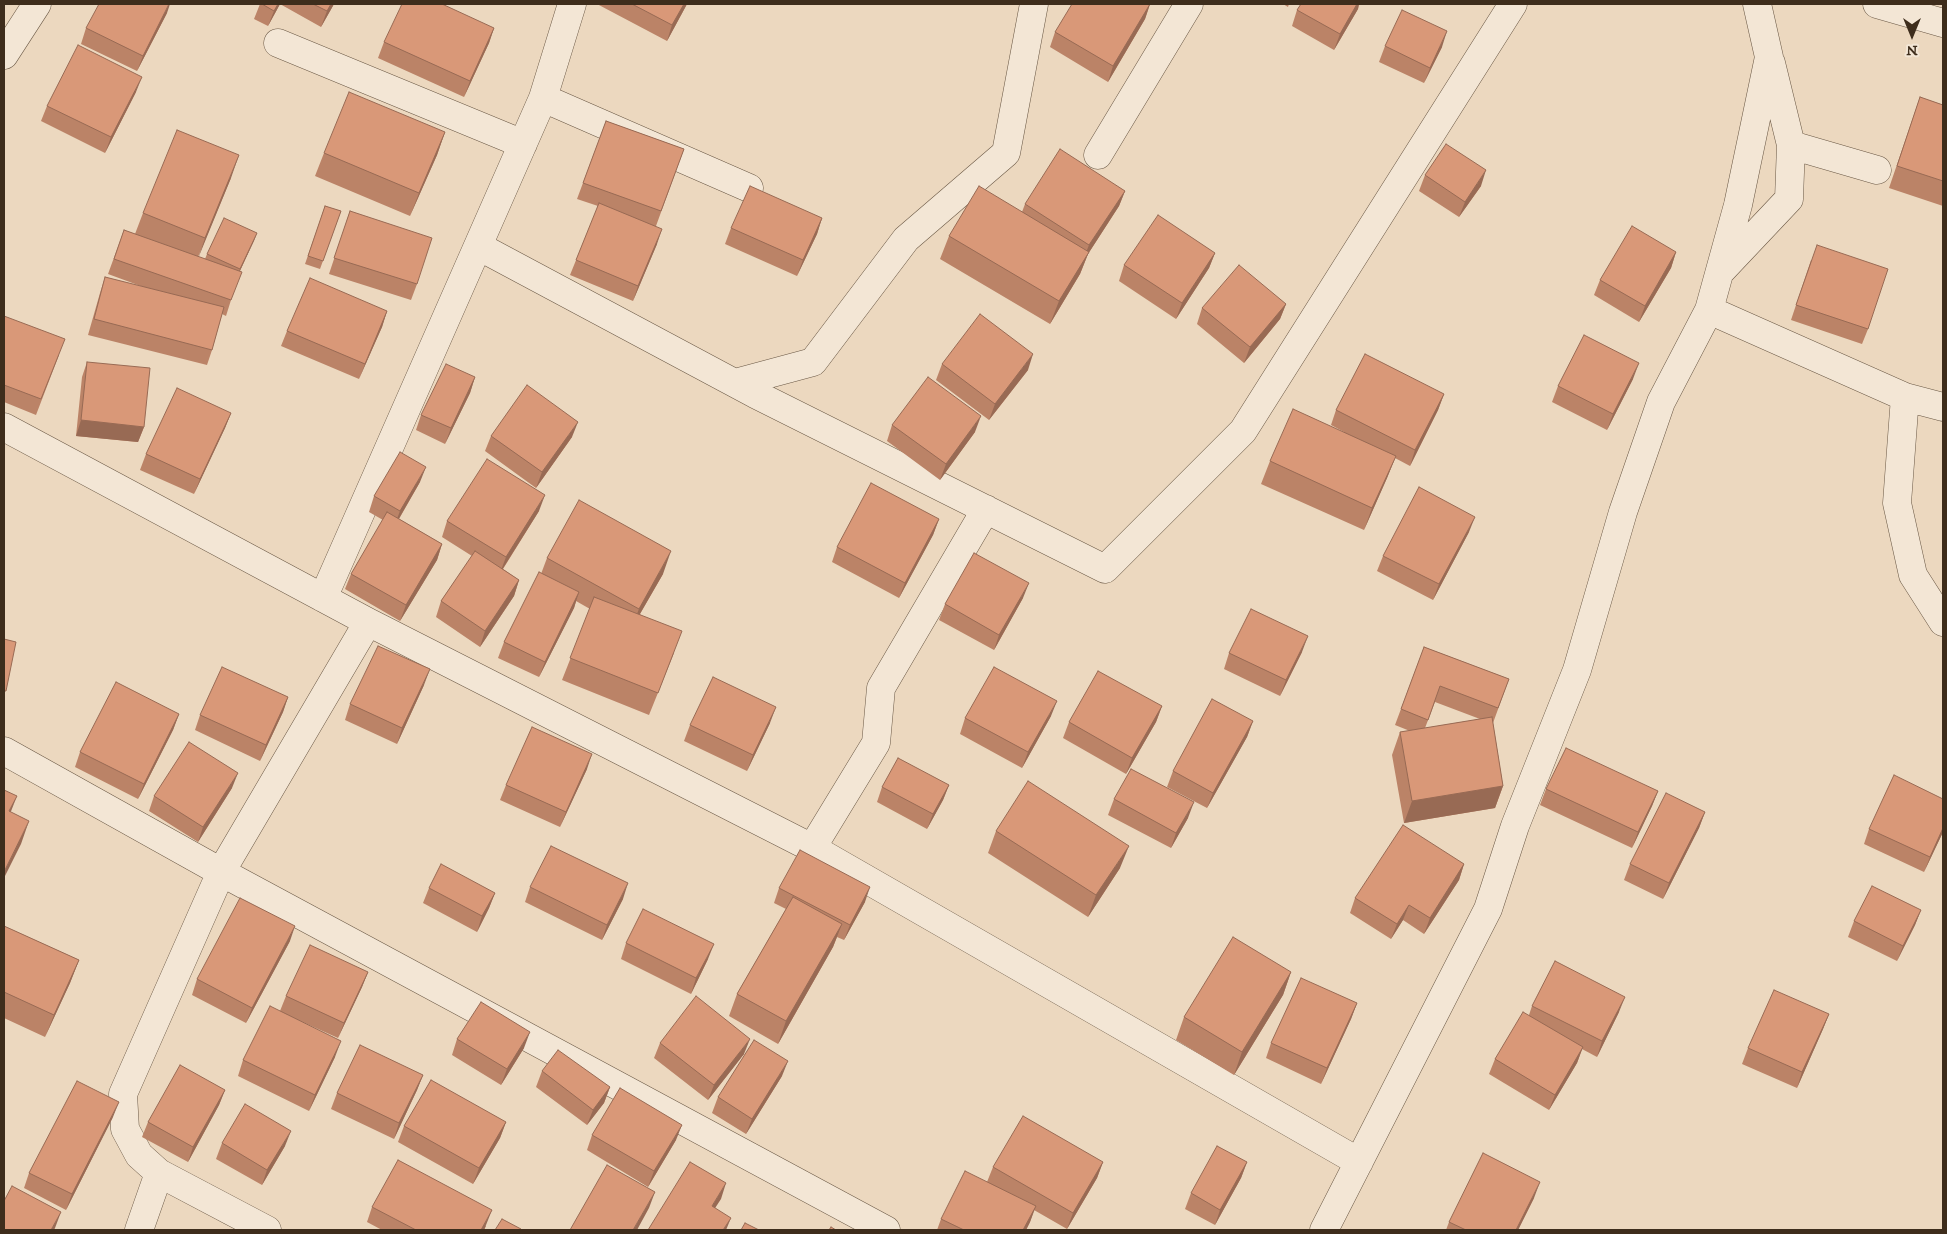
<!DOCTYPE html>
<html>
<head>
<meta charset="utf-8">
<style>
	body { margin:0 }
	#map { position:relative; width:1947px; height:1234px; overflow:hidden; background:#ecd8bf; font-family:"IM FELL DW Pica",serif }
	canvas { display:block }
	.frame { position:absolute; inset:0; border:5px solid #3e2d1c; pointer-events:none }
	.north { position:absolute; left:1887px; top:10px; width:50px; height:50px; -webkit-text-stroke:4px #f3e6d5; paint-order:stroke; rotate:180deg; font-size:14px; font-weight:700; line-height:20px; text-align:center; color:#3e2d1c }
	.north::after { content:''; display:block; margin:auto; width:18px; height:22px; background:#3e2d1c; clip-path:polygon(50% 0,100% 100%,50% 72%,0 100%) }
</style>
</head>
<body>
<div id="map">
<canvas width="1947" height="1234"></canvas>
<div class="frame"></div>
<div class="north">N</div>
</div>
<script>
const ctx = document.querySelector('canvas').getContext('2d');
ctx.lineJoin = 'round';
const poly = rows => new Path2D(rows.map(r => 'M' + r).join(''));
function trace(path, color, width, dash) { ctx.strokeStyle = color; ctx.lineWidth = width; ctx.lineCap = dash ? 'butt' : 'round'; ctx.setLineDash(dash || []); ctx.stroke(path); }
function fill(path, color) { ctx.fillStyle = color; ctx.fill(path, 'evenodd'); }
const minor = poly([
	[572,4,543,98,749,188],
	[1877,4,1943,23],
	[278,43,523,144],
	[4,55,37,4],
	[1791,145,1877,170],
	[1098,155,1189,4],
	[478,246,755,394,1105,569,1243,431,1513,4],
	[1721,271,1789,199,1791,145,1771,63],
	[1709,310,1905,397,1943,407],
	[735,383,813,362,906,239,1006,153,1034,4],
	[1905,397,1897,503,1913,575,1943,622],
	[4,427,368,622,812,848,1359,1162],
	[323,598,543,98],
	[4,751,221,872,886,1230],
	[812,848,876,743,881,688,986,509],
	[139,1230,159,1173],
	[267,1230,159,1173,139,1155,125,1129,123,1094,221,872,368,622],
	[1324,1230,1488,909,1515,826,1577,670,1623,512,1661,402,1709,310,1738,205,1769,57,1757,4]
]);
trace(minor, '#6a5845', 29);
trace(minor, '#f3e6d5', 28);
fill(poly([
	[260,4,334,4,321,27,280,4,268,26,254,19],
	[597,4,687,4,667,41],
	[1150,4,1145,19,1108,82,1050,47,1055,32],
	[1283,4,1289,4,1288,7],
	[1301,4,1359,4,1358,9,1334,50,1292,26,1297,10],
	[167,13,137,71,81,44,86,28],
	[494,28,489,43,464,97,378,58,384,42],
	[1385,46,1442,47,1424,83,1379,62],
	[136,92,105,153,41,121,47,106],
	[1920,97,1943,105,1943,206,1889,188],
	[606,121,684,149,656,226,657,244,633,301,570,275,598,206,577,199],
	[445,132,437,155,410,216,315,176,324,153],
	[1425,175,1481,186,1459,217,1419,191],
	[231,178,198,257,205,259,207,254,257,233,240,271,231,300,226,316,222,314,212,350,207,365,88,335,100,293,105,277,146,288,108,274,124,230,135,234,143,213],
	[1125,191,1119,206,1088,254,1080,274,1050,324,940,259,949,236,1022,212,1025,204],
	[325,206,341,211,320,269,305,264],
	[350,211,417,284,411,300,329,274],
	[822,218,817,234,797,276,725,244,731,228],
	[1676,252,1671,268,1639,322,1594,295,1600,280],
	[1215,253,1209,268,1176,319,1119,281,1124,265],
	[1811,260,1868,329,1862,344,1791,320],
	[1286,304,1280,319,1244,363,1197,324,1202,308],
	[387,311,382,327,359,379,281,346,287,331],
	[4,316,59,355,36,415,4,402],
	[87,362,144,427,138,442,76,436,82,377],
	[942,364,1028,370,989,420,936,380],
	[475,377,470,393,445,444,416,430,421,415],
	[1633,379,1607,430,1552,402,1558,386],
	[1444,394,1438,410,1410,466,1395,458,1387,478,1364,530,1261,484,1270,461,1344,432,1331,425,1336,410],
	[231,413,225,428,194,494,140,470,146,454],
	[892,425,975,432,940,480,887,441],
	[491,436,572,437,536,488,485,451],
	[420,482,399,519,442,544,437,560,400,621,345,589,351,574,383,520,369,512,374,496],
	[539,511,503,569,519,580,514,596,480,647,436,617,441,601,472,556,442,537,447,521],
	[939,519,933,535,899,598,832,562,837,547],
	[1469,532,1433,600,1377,571,1383,556],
	[547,558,663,574,640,614,674,653,649,715,562,680,590,609,576,601,574,608,539,677,498,658,504,642,541,574],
	[1023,598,994,650,939,620,945,604],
	[1424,647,1509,679,1493,723,1503,786,1495,808,1404,823,1392,755,1400,732,1410,731,1395,725],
	[1435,702,1480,719,1425,728],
	[1302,652,1280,696,1224,669,1229,653],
	[424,685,397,744,345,720,350,704],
	[288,697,283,712,260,761,195,730,200,715],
	[1162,706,1156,722,1126,774,1063,738,1069,722],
	[179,714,173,730,138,799,75,767,80,752],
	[1051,716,1022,768,960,734,965,718],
	[1253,721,1247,737,1207,808,1167,787,1173,771],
	[770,723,747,771,684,741,690,725],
	[587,769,560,827,500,800,506,785],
	[949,785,943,800,927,829,877,802,882,787],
	[232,788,198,842,149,811,154,796],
	[1546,789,1658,791,1652,806,1632,848,1540,805],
	[1114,799,1188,818,1171,848,1108,815],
	[1943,799,1943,832,1924,872,1864,844,1869,829],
	[1705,812,1699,828,1663,899,1624,880,1630,864],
	[996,831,1120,868,1088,917,988,853],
	[1464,864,1459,880,1424,934,1403,920,1391,939,1350,913,1355,898],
	[530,887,623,899,602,940,525,902],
	[429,888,495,893,489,908,477,932,423,903],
	[779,888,865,902,844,940,837,937,833,947,778,1044,729,1016,737,994,786,909,774,903],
	[1921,910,1915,925,1897,961,1848,937,1854,921],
	[4,926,79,960,70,983,45,1037,4,1018],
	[290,941,246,1023,192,995,197,979],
	[626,943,708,959,691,994,621,959],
	[368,972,362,987,338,1038,287,1015,335,1057,309,1111,238,1076,243,1060,280,1011,286,996],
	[1291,972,1283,995,1234,1075,1176,1040,1184,1017],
	[1357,1003,1351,1019,1321,1084,1266,1058,1271,1043],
	[1532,1006,1619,1012,1597,1057,1582,1049,1577,1063,1549,1110,1489,1074,1495,1059,1529,1015],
	[1829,1014,1823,1029,1797,1088,1742,1064,1748,1048],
	[457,1039,524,1048,501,1085,452,1055],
	[660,1043,744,1054,708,1100,654,1058],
	[542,1071,610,1087,604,1103,587,1125,536,1087],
	[423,1075,417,1090,394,1139,331,1109,337,1093],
	[782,1076,746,1134,712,1113,718,1097],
	[225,1090,219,1105,188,1162,142,1137,148,1122],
	[113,1117,66,1210,24,1188,29,1173],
	[506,1122,500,1138,473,1184,398,1142,404,1126],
	[592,1135,676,1140,648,1187,587,1150],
	[222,1143,285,1146,262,1185,216,1159],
	[1103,1162,1097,1178,1067,1229,1034,1210,1030,1222,1026,1230,937,1230,941,1219,987,1182,993,1167],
	[1247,1162,1241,1178,1215,1225,1185,1209,1191,1193],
	[1534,1198,1518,1230,1446,1230,1449,1222],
	[372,1207,486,1226,484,1230,382,1230,367,1222]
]), '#bb8367');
fill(poly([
	[169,4,170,4,167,13,137,71,143,56],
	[278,4,280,4,268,26,274,11],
	[331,4,334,4,321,27,327,11],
	[684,4,687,4,667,41,672,25],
	[1150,4,1145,19,1108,82,1113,66],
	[1357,4,1359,4,1358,9,1334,50,1340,34],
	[494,28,489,43,464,97,470,81],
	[1447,31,1442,47,1424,83,1430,68],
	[142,77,136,92,105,153,111,137],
	[445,132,437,155,410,216,419,193],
	[239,155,231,178,197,261,205,238],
	[1486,170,1481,186,1459,217,1465,202],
	[1125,191,1119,206,1088,254,1080,274,1050,324,1059,301,1083,260,1089,245],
	[822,218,817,234,797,276,803,260],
	[662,229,657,244,633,301,638,286],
	[257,233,254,241,237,277,240,269],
	[1676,252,1671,268,1639,322,1645,306],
	[1215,253,1209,268,1176,319,1182,303],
	[1286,304,1280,319,1244,363,1250,347],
	[387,311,382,327,359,379,365,364],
	[1033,354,1028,370,989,420,995,404],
	[1639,363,1633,379,1607,430,1613,414],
	[475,377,470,393,445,444,451,428],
	[1444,394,1438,410,1410,466,1415,450],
	[231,413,225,428,194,494,200,479],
	[981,416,975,432,940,480,946,464],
	[81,420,144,427,138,442,76,436],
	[578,422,572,437,536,488,542,472],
	[1396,456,1387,478,1364,530,1372,508],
	[426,467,420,482,394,527,400,511],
	[545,495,539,511,500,573,506,557],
	[1475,517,1469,532,1433,600,1439,584],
	[939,519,933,535,899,598,905,583],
	[442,544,437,560,400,621,406,605],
	[671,551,663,574,630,631,639,609],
	[519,580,514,596,480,647,485,631],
	[1029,583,1023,598,994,650,999,635],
	[579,592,574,608,539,677,545,662],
	[1308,636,1302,652,1280,696,1286,680],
	[430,669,424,685,397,744,402,728],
	[288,697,283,712,260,761,266,745],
	[1057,701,1051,716,1022,768,1028,752],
	[1162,706,1156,722,1126,774,1132,758],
	[776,707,770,723,747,771,753,755],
	[179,714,173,730,138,799,144,784],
	[1253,721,1247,737,1207,808,1213,793],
	[592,754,587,769,560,827,566,812],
	[238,773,232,788,198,842,203,827],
	[949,785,943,800,927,829,933,814],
	[1503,786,1495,808,1404,823,1412,801],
	[1658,791,1652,806,1632,848,1638,832],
	[17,796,8,819,9,811],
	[1194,802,1188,818,1171,848,1176,833],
	[1705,812,1699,828,1663,899,1669,883],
	[29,821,21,844,4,878,4,872],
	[1943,828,1943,832,1924,872,1930,857],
	[1129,846,1120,868,1088,917,1096,895],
	[1464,864,1459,880,1424,934,1430,918],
	[628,883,623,899,602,940,607,925],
	[870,887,865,902,844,940,850,925],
	[495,893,489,908,477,932,482,916],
	[1409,905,1403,920,1391,939,1397,924],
	[1921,910,1915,925,1897,961,1903,946],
	[842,924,833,947,778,1044,786,1021],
	[295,926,290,941,246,1023,252,1008],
	[714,944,708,959,691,994,696,978],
	[79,960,70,983,45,1037,54,1015],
	[368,972,362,987,338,1038,344,1023],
	[1291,972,1283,995,1234,1075,1242,1052],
	[1625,997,1619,1012,1597,1057,1602,1041],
	[1357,1003,1351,1019,1321,1084,1327,1068],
	[1829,1014,1823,1029,1797,1088,1802,1072],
	[530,1032,524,1048,501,1085,507,1069],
	[750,1039,744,1054,708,1100,714,1085],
	[341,1041,335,1057,309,1111,315,1095],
	[1583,1047,1577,1063,1549,1110,1555,1095],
	[788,1061,782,1076,746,1134,752,1119],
	[423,1075,417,1090,394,1139,399,1123],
	[610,1087,604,1103,587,1125,593,1110],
	[225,1090,219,1105,188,1162,193,1147],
	[119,1102,113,1117,66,1210,72,1194],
	[506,1122,500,1138,473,1184,479,1168],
	[682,1125,676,1140,648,1187,654,1171],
	[291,1131,285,1146,262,1185,267,1170],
	[1103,1162,1097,1178,1067,1229,1073,1213],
	[1247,1162,1241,1178,1215,1225,1220,1210],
	[1540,1182,1534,1198,1518,1230,1516,1230],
	[726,1183,721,1199,706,1222,712,1206],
	[655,1192,649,1208,637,1230,633,1230],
	[1036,1206,1030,1222,1026,1230,1023,1230],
	[492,1210,484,1230,481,1230],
	[61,1212,55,1228,54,1230,51,1230],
	[731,1218,726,1230,723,1230]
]), '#986a54');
const building = poly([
	[99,4,169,4,143,56,86,28,99,4],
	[262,4,278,4,274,11,262,4],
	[313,4,331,4,327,11,313,4],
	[402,4,442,4,494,28,470,81,384,42,402,4],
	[632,4,684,4,672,25,632,4],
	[1072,4,1150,4,1113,66,1055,32,1072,4],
	[1301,4,1357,4,1340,34,1297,10,1301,4],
	[1402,10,1447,31,1430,68,1385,46,1402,10],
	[78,45,142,77,111,137,47,106,78,45],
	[349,92,445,132,419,193,324,153,349,92],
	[1920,97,1943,105,1943,181,1897,166,1920,97],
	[606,121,684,149,661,211,583,183,606,121],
	[177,130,239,155,205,238,143,213,177,130],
	[1446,144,1486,170,1465,202,1425,175,1446,144],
	[1060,149,1125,191,1089,245,1025,204,1060,149],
	[750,186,822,218,803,260,731,228,750,186],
	[979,186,1089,252,1059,301,949,236,979,186],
	[599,203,662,229,638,286,576,260,599,203],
	[325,206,341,211,323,261,308,256,325,206],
	[350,211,432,238,417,284,334,258,350,211],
	[1158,215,1215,253,1182,303,1124,265,1158,215],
	[224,218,257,233,240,269,207,254,224,218],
	[1632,226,1676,252,1645,306,1600,280,1632,226],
	[124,230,242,272,231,300,114,259,124,230],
	[1817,245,1888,269,1868,329,1796,305,1817,245],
	[1239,265,1286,304,1250,347,1202,308,1239,265],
	[105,277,224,307,212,350,94,319,105,277],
	[310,278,387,311,365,364,287,331,310,278],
	[980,314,1033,354,995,404,942,364,980,314],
	[4,316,65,339,41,399,4,385,4,316],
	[1584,335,1639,363,1613,414,1558,386,1584,335],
	[1365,354,1444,394,1415,450,1336,410,1365,354],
	[87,362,150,368,144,427,81,420,87,362],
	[446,364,475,377,451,428,421,415,446,364],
	[928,377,981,416,946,464,892,425,928,377],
	[527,385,578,422,542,472,491,436,527,385],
	[177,388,231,413,200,479,146,454,177,388],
	[1293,409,1396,456,1372,508,1270,461,1293,409],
	[400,452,426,467,400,511,374,496,400,452],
	[487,459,545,495,506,557,447,521,487,459],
	[871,483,939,519,905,583,837,547,871,483],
	[1419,487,1475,517,1439,584,1383,556,1419,487],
	[579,500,671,551,639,609,547,558,579,500],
	[387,512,442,544,406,605,351,574,387,512],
	[475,551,519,580,485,631,441,601,475,551],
	[974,553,1029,583,999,635,945,604,974,553],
	[539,572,579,592,545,662,504,642,539,572],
	[594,597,682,631,658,693,570,658,594,597],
	[1251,609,1308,636,1286,680,1229,653,1251,609],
	[4,639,16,642,6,691,4,691,4,639],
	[378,646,430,669,402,728,350,704,378,646],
	[1424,647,1509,679,1498,708,1440,686,1428,720,1401,709,1424,647],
	[222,667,288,697,266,745,200,715,222,667],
	[994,667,1057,701,1028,752,965,718,994,667],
	[1098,671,1162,706,1132,758,1069,722,1098,671],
	[713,677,776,707,753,755,690,725,713,677],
	[116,682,179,714,144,784,80,752,116,682],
	[1212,699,1253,721,1213,793,1173,771,1212,699],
	[1492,717,1503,786,1412,801,1400,732,1492,717],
	[532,727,592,754,566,812,506,785,532,727],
	[189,742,238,773,203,827,154,796,189,742],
	[1566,748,1658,791,1638,832,1546,789,1566,748],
	[898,758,949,785,933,814,882,787,898,758],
	[1131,769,1194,802,1176,833,1114,799,1131,769],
	[1894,775,1943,799,1943,828,1930,857,1869,829,1894,775],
	[1028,781,1129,846,1096,895,996,831,1028,781],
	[4,790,17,796,9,811,29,821,4,872,4,790],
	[1666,793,1705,812,1669,883,1630,864,1666,793],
	[1403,825,1464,864,1430,918,1409,905,1397,924,1355,898,1403,825],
	[551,846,628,883,607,925,530,887,551,846],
	[800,850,870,887,850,925,779,888,800,850],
	[441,864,495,893,482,916,429,888,441,864],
	[1872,886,1921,910,1903,946,1854,921,1872,886],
	[793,897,842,924,786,1021,737,994,793,897],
	[240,898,295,926,252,1008,197,979,240,898],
	[643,909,714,944,696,978,626,943,643,909],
	[4,926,79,960,54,1015,4,992,4,926],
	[1233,937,1291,972,1242,1052,1184,1017,1233,937],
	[310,945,368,972,344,1023,286,996,310,945],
	[1555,961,1625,997,1602,1041,1532,1006,1555,961],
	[1301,978,1357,1003,1327,1068,1271,1043,1301,978],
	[1774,990,1829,1014,1802,1072,1748,1048,1774,990],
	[696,996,750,1039,714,1085,660,1043,696,996],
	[481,1002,530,1032,507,1069,457,1039,481,1002],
	[270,1006,341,1041,315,1095,243,1060,270,1006],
	[1523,1012,1583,1047,1555,1095,1495,1059,1523,1012],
	[754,1040,788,1061,752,1119,718,1097,754,1040],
	[360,1045,423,1075,399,1123,337,1093,360,1045],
	[558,1050,610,1087,593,1110,542,1071,558,1050],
	[180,1065,225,1090,193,1147,148,1122,180,1065],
	[431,1080,506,1122,479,1168,404,1126,431,1080],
	[77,1081,119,1102,72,1194,29,1173,77,1081],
	[620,1088,682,1125,654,1171,592,1135,620,1088],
	[245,1104,291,1131,267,1170,222,1143,245,1104],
	[1023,1116,1103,1162,1073,1213,993,1167,1023,1116],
	[1217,1146,1247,1162,1220,1210,1191,1193,1217,1146],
	[1483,1153,1540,1182,1516,1230,1466,1230,1449,1222,1483,1153],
	[398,1160,492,1210,481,1230,416,1230,372,1207,398,1160],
	[690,1162,726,1183,712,1206,731,1218,723,1230,648,1230,690,1162],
	[607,1165,655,1192,633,1230,570,1230,607,1165],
	[965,1171,1036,1206,1023,1230,964,1230,941,1219,965,1171],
	[12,1186,61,1212,51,1230,4,1230,4,1201,12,1186],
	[502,1219,521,1229,520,1230,495,1230,502,1219],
	[745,1223,759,1230,741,1230,745,1223],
	[831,1227,836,1230,829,1230,831,1227]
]);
fill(building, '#d99878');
trace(building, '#986a54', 1);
</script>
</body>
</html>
